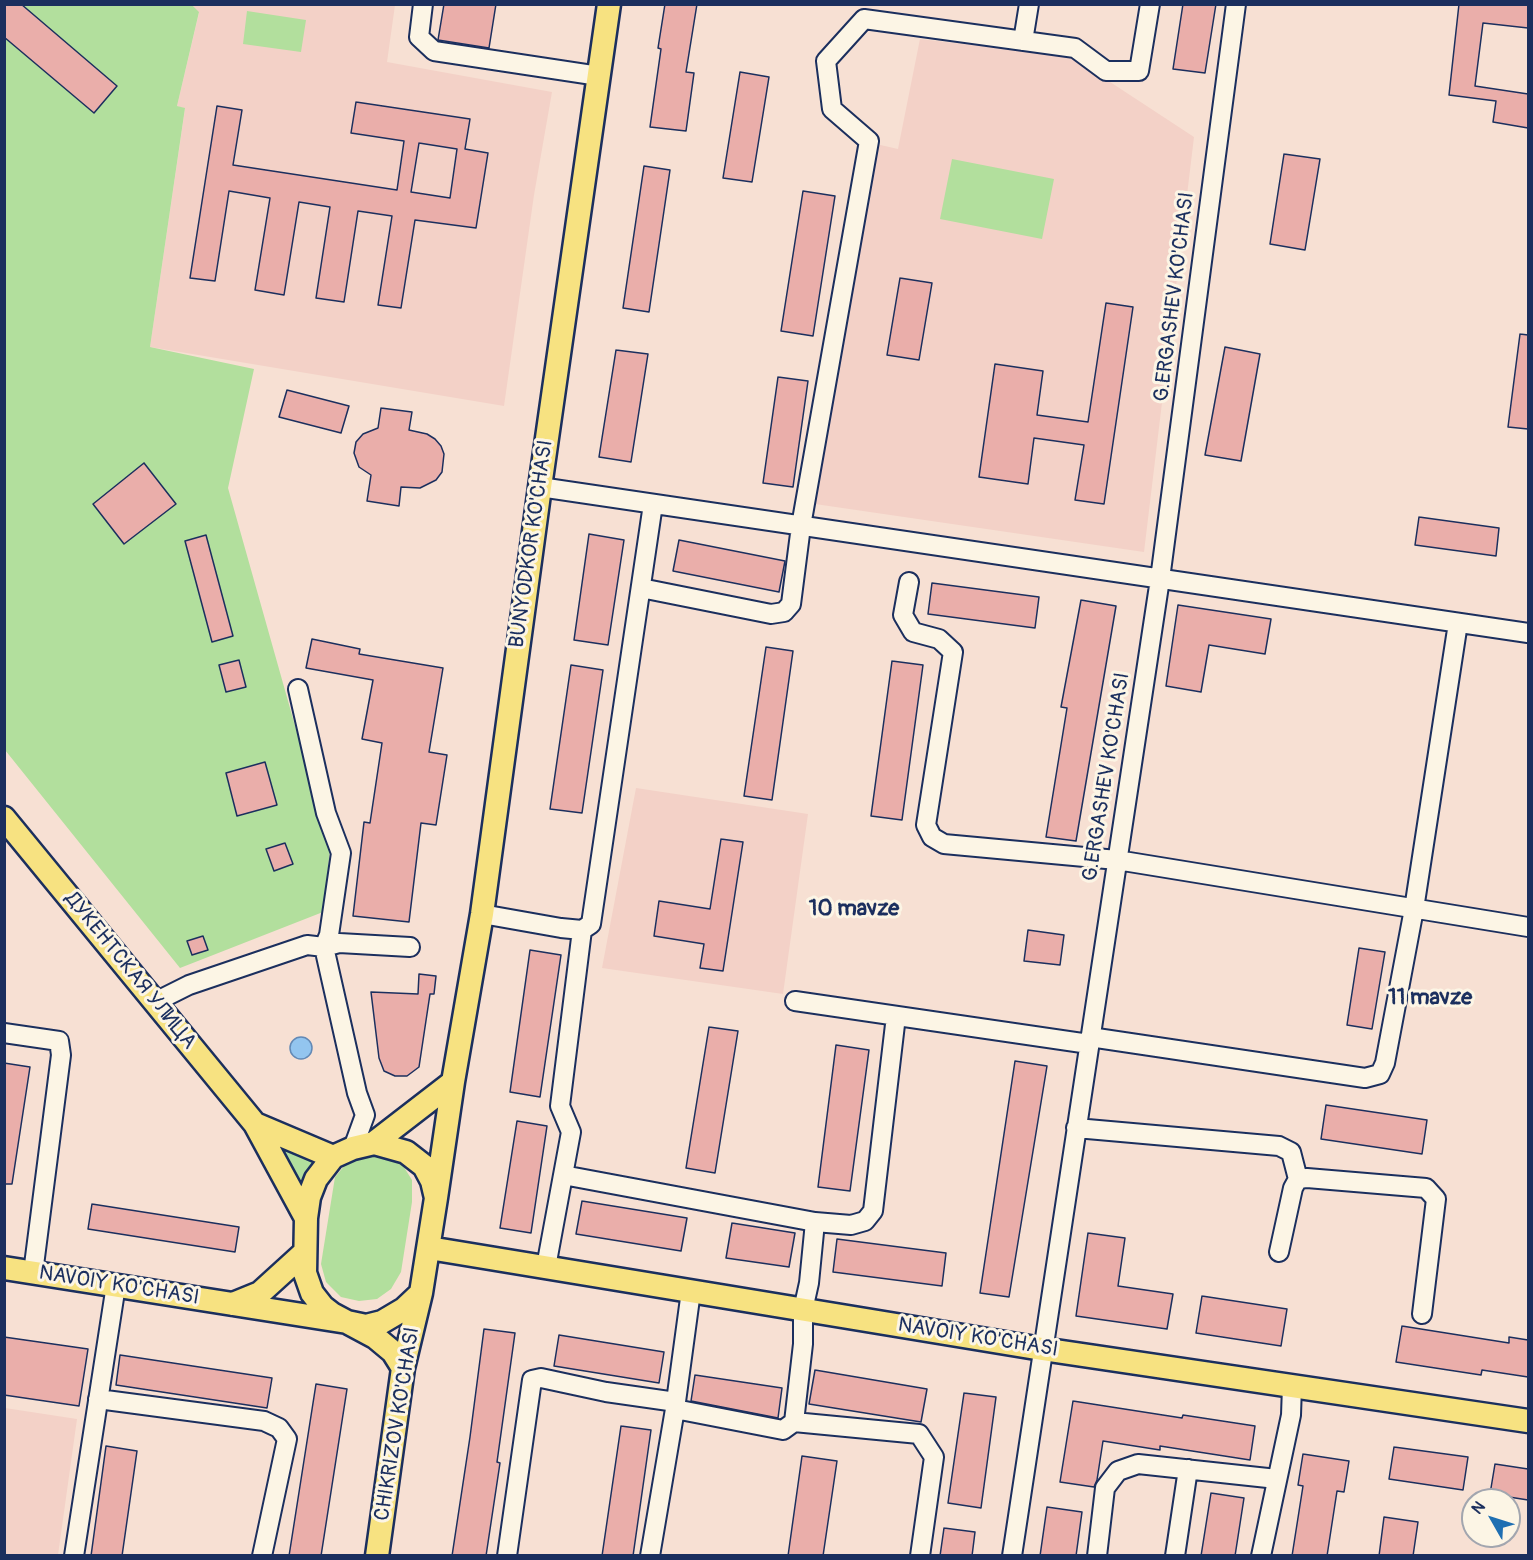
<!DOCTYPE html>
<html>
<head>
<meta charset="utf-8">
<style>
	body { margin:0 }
	#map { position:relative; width:1533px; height:1560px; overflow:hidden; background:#f7e0d3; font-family:Pangolin,sans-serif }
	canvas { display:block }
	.frame { position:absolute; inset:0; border:6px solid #1b2f5e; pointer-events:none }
	.north { position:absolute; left:1461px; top:1488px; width:60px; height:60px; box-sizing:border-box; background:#fcf5e5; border:2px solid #a2a6af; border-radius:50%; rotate:309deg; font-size:16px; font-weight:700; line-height:24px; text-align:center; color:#1b2f5e }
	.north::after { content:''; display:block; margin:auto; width:21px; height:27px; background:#1f6fb2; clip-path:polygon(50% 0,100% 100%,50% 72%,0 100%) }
</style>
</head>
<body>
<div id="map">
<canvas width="1533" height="1560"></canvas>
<div class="frame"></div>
<div class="north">N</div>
</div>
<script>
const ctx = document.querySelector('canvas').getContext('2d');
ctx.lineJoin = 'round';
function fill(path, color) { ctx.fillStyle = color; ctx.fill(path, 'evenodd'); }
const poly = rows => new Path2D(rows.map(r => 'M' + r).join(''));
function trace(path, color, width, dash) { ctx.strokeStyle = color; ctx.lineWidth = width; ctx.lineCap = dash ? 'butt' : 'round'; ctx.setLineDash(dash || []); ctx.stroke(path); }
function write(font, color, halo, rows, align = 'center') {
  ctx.font = font + ' Pangolin,sans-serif'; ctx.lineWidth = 6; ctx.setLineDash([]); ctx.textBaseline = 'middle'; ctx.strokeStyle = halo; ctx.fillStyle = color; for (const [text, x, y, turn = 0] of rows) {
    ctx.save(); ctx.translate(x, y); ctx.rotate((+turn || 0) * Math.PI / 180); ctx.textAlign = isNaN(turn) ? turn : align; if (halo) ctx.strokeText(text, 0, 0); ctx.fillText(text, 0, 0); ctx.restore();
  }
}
fill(poly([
	[192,5,395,5,387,62,552,92,534,195,504,406,150,347,185,109,177,106,199,13],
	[920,39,1072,57,1194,137,1144,552,815,504,876,144,898,149],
	[636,788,808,814,783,994,602,968],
	[5,1408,77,1419,58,1555,5,1554]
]), '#f3d1c7');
fill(poly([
	[5,5,192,5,199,12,177,106,185,108,150,347,254,369,228,488,330,850,323,912,180,968,5,750],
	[247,11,306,20,301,52,243,44],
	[952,159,1054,179,1042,239,940,219],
	[277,1142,316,1160,297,1185],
	[370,1152,386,1155,402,1164,412,1180,412,1202,401,1272,391,1289,377,1299,359,1301,341,1297,326,1282,321,1264,335,1177,350,1159]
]), '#b2df9d');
const water = poly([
	'290 1048a11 11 0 1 1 22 0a11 11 0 1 1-22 0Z'
]);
fill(water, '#93c5ef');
trace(water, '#6389b5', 1.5);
const building = poly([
	[4,4,21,4,117,86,94,113,4,37,4,4],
	[444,4,496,4,489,48,438,40,444,4],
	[665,4,697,4,686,72,694,73,686,131,650,127,661,49,658,48,665,4],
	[1183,4,1216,4,1205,73,1173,69,1183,4],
	[1459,4,1528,4,1528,28,1483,23,1475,86,1528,94,1528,128,1493,122,1496,101,1449,95,1459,4],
	[740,72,769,77,752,182,723,178,740,72],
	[356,102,470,119,465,149,488,153,476,228,415,220,401,308,378,305,392,216,358,211,344,302,316,298,330,207,299,202,284,295,255,290,270,198,229,191,215,281,190,278,217,106,242,110,233,165,397,190,404,141,351,133,356,102],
	[419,143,457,149,450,198,411,192,419,143],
	[1284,154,1320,159,1305,250,1270,244,1284,154],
	[644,166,670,170,649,312,623,308,644,166],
	[803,191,835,196,813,336,781,331,803,191],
	[900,278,932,283,919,360,887,355,900,278],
	[1106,303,1133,307,1104,504,1075,500,1084,445,1034,438,1028,484,979,477,995,364,1043,371,1037,415,1088,422,1106,303],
	[1520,334,1528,335,1528,429,1508,427,1520,334],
	[1225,347,1260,354,1241,461,1205,455,1225,347],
	[616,350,648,354,631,462,599,457,616,350],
	[778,377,808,381,793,487,763,483,778,377],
	[287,390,349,406,341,433,279,417,287,390],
	[381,408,412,412,409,430,427,434,435,439,441,446,444,454,442,472,436,480,420,488,401,487,399,506,367,501,371,475,359,467,354,453,356,442,363,434,378,428,381,408],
	[144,463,176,504,124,544,93,504,144,463],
	[1419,517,1499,528,1496,556,1415,545,1419,517],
	[589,534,624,540,608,645,574,640,589,534],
	[206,535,233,636,212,642,185,541,206,535],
	[679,540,785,561,779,592,673,571,679,540],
	[932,583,1039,597,1035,628,928,614,932,583],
	[1081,600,1116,606,1076,841,1046,837,1067,708,1061,707,1081,600],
	[1178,605,1271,619,1265,654,1209,645,1201,692,1166,686,1178,605],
	[312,639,360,649,359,654,443,668,429,752,447,755,436,825,421,823,409,922,353,916,364,822,370,823,382,743,362,739,373,680,306,668,312,639],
	[766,647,793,651,772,800,744,796,766,647],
	[239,660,246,687,226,692,219,665,239,660],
	[892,661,923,665,902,820,871,816,892,661],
	[571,665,603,670,582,813,550,809,571,665],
	[265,762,277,805,237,816,226,773,265,762],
	[721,839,743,842,723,971,700,968,704,944,654,936,659,901,710,909,721,839],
	[285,843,293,864,274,871,266,849,285,843],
	[1028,930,1064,935,1060,965,1024,961,1028,930],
	[203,936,208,950,192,955,187,941,203,936],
	[1359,948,1385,952,1372,1029,1347,1025,1359,948],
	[530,950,561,955,540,1097,510,1092,530,950],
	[419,974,436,976,434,994,430,994,419,1067,407,1076,395,1076,384,1071,379,1058,371,992,418,994,419,974],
	[709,1027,738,1031,715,1173,686,1168,709,1027],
	[836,1045,869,1050,850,1191,818,1187,836,1045],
	[1015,1061,1047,1066,1009,1297,980,1293,1015,1061],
	[4,1063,30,1067,12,1184,4,1184,4,1063],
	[1326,1105,1427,1120,1422,1154,1321,1139,1326,1105],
	[517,1121,547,1126,531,1233,500,1228,517,1121],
	[582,1201,687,1218,681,1251,576,1234,582,1201],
	[92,1204,239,1227,235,1252,88,1229,92,1204],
	[732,1223,795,1233,789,1267,726,1258,732,1223],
	[1088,1233,1125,1238,1118,1286,1173,1294,1167,1329,1076,1316,1088,1233],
	[837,1239,946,1253,942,1286,833,1272,837,1239],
	[1202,1296,1287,1309,1281,1346,1196,1333,1202,1296],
	[1402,1326,1509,1343,1509,1337,1528,1340,1528,1377,1482,1370,1481,1375,1396,1362,1402,1326],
	[484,1329,515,1333,497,1462,500,1463,486,1556,452,1556,470,1437,484,1329],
	[559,1335,664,1352,659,1383,554,1366,559,1335],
	[4,1337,88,1349,79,1406,4,1395,4,1337],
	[120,1355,272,1378,267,1408,116,1385,120,1355],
	[815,1370,927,1389,921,1422,809,1404,815,1370],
	[695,1375,782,1388,778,1418,691,1401,695,1375],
	[316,1384,347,1389,321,1556,289,1556,316,1384],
	[964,1393,996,1397,981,1508,948,1503,964,1393],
	[1073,1401,1182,1418,1183,1415,1255,1426,1250,1460,1160,1446,1160,1450,1103,1441,1097,1480,1094,1487,1060,1482,1073,1401],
	[621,1426,651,1430,633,1556,602,1556,621,1426],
	[106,1446,137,1451,122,1556,91,1556,106,1446],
	[1394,1447,1468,1457,1463,1490,1389,1479,1394,1447],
	[1303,1454,1349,1461,1344,1492,1337,1491,1327,1556,1292,1556,1303,1486,1298,1485,1303,1454],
	[802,1456,837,1461,823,1556,788,1556,802,1456],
	[1495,1464,1528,1469,1528,1500,1490,1494,1495,1464],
	[1211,1493,1244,1498,1235,1556,1201,1556,1211,1493],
	[1047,1507,1082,1512,1076,1556,1040,1556,1047,1507],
	[1384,1517,1418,1522,1413,1556,1379,1556,1384,1517],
	[944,1528,975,1532,972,1556,940,1556,944,1528]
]);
fill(building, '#eaaeaa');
trace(building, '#1b2f5e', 1.5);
const minor = poly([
	[423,4,419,37,434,51,599,76],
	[1023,41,1029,4],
	[540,487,1528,633],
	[909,582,903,615,913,632,939,639,953,652,926,825,932,837,944,844,1117,860,1528,927],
	[641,588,771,614,784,612,791,604,801,526,869,141,832,109,826,61,864,19,1075,48,1106,71,1139,71,1150,4],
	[298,689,326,813,341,853,329,935,324,947,339,943,410,947],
	[482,914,561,928,582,930,591,924,653,504],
	[795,1001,1089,1044],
	[155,1002,189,985,307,945,324,947,357,1093,365,1115,353,1148],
	[4,1033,59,1041,61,1055,33,1273],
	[1090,1037,1365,1078,1380,1074,1385,1063,1414,909,1458,623],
	[1076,1128,1279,1146,1291,1152,1298,1179],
	[563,1175,815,1222,809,1283,803,1310,803,1344,794,1422,783,1430,675,1409],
	[815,1222,851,1225,865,1221,873,1211,896,1016],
	[1279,1252,1293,1188,1298,1179,1307,1178,1426,1188,1436,1199,1422,1314],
	[546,1267,571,1132,560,1106,582,930],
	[98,1399,264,1421,279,1428,287,1439,262,1556],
	[794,1422,919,1434,934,1457,920,1556],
	[74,1556,116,1285],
	[507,1556,532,1380,541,1378,606,1392,676,1402],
	[650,1556,675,1409,691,1291],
	[1012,1556,1160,579,1236,4],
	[1097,1556,1105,1488,1118,1471,1138,1464,1277,1479],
	[1175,1556,1188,1469],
	[1261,1556,1291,1415,1292,1386]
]);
const major = poly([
	[4,818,255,1124,306,1218],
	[255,1124,333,1157],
	[374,1143,406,1152,424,1166,432,1181,436,1198,421,1293,404,1309,382,1322,366,1326,347,1322,332,1314,323,1307,312,1293,305,1273,306,1218,309,1197,316,1179,333,1157,353,1148,374,1143],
	[374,1143,453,1082],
	[436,1198,453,1082,482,914,540,487,609,4],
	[429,1248,1042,1349,1528,1421],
	[4,1268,347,1322,375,1337,393,1352,403,1368],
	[233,1304,260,1293,304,1253],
	[377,1556,403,1368,421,1293]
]);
trace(minor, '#1b2f5e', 22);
trace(major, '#1b2f5e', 27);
trace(minor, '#fcf5e5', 18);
trace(major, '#f7e281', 22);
write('21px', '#1b2f5e', '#fcf5e5', [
	["G.ERGASHEV KO'CHASI",1175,297,-83],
	["BUNYODKOR KO'CHASI",532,544,-82],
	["G.ERGASHEV KO'CHASI",1107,777,-81],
	["ДУКЕНТСКАЯ УЛИЦА",130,971,51],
	["NAVOIY KO'CHASI",119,1286,9],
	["NAVOIY KO'CHASI",978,1338,9],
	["CHIKRIZOV KO'CHASI",398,1424,-81]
]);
write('bold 22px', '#1b2f5e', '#fcf5e5', [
	["10 mavze",854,909],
	["11 mavze",1430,998]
]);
</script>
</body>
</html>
